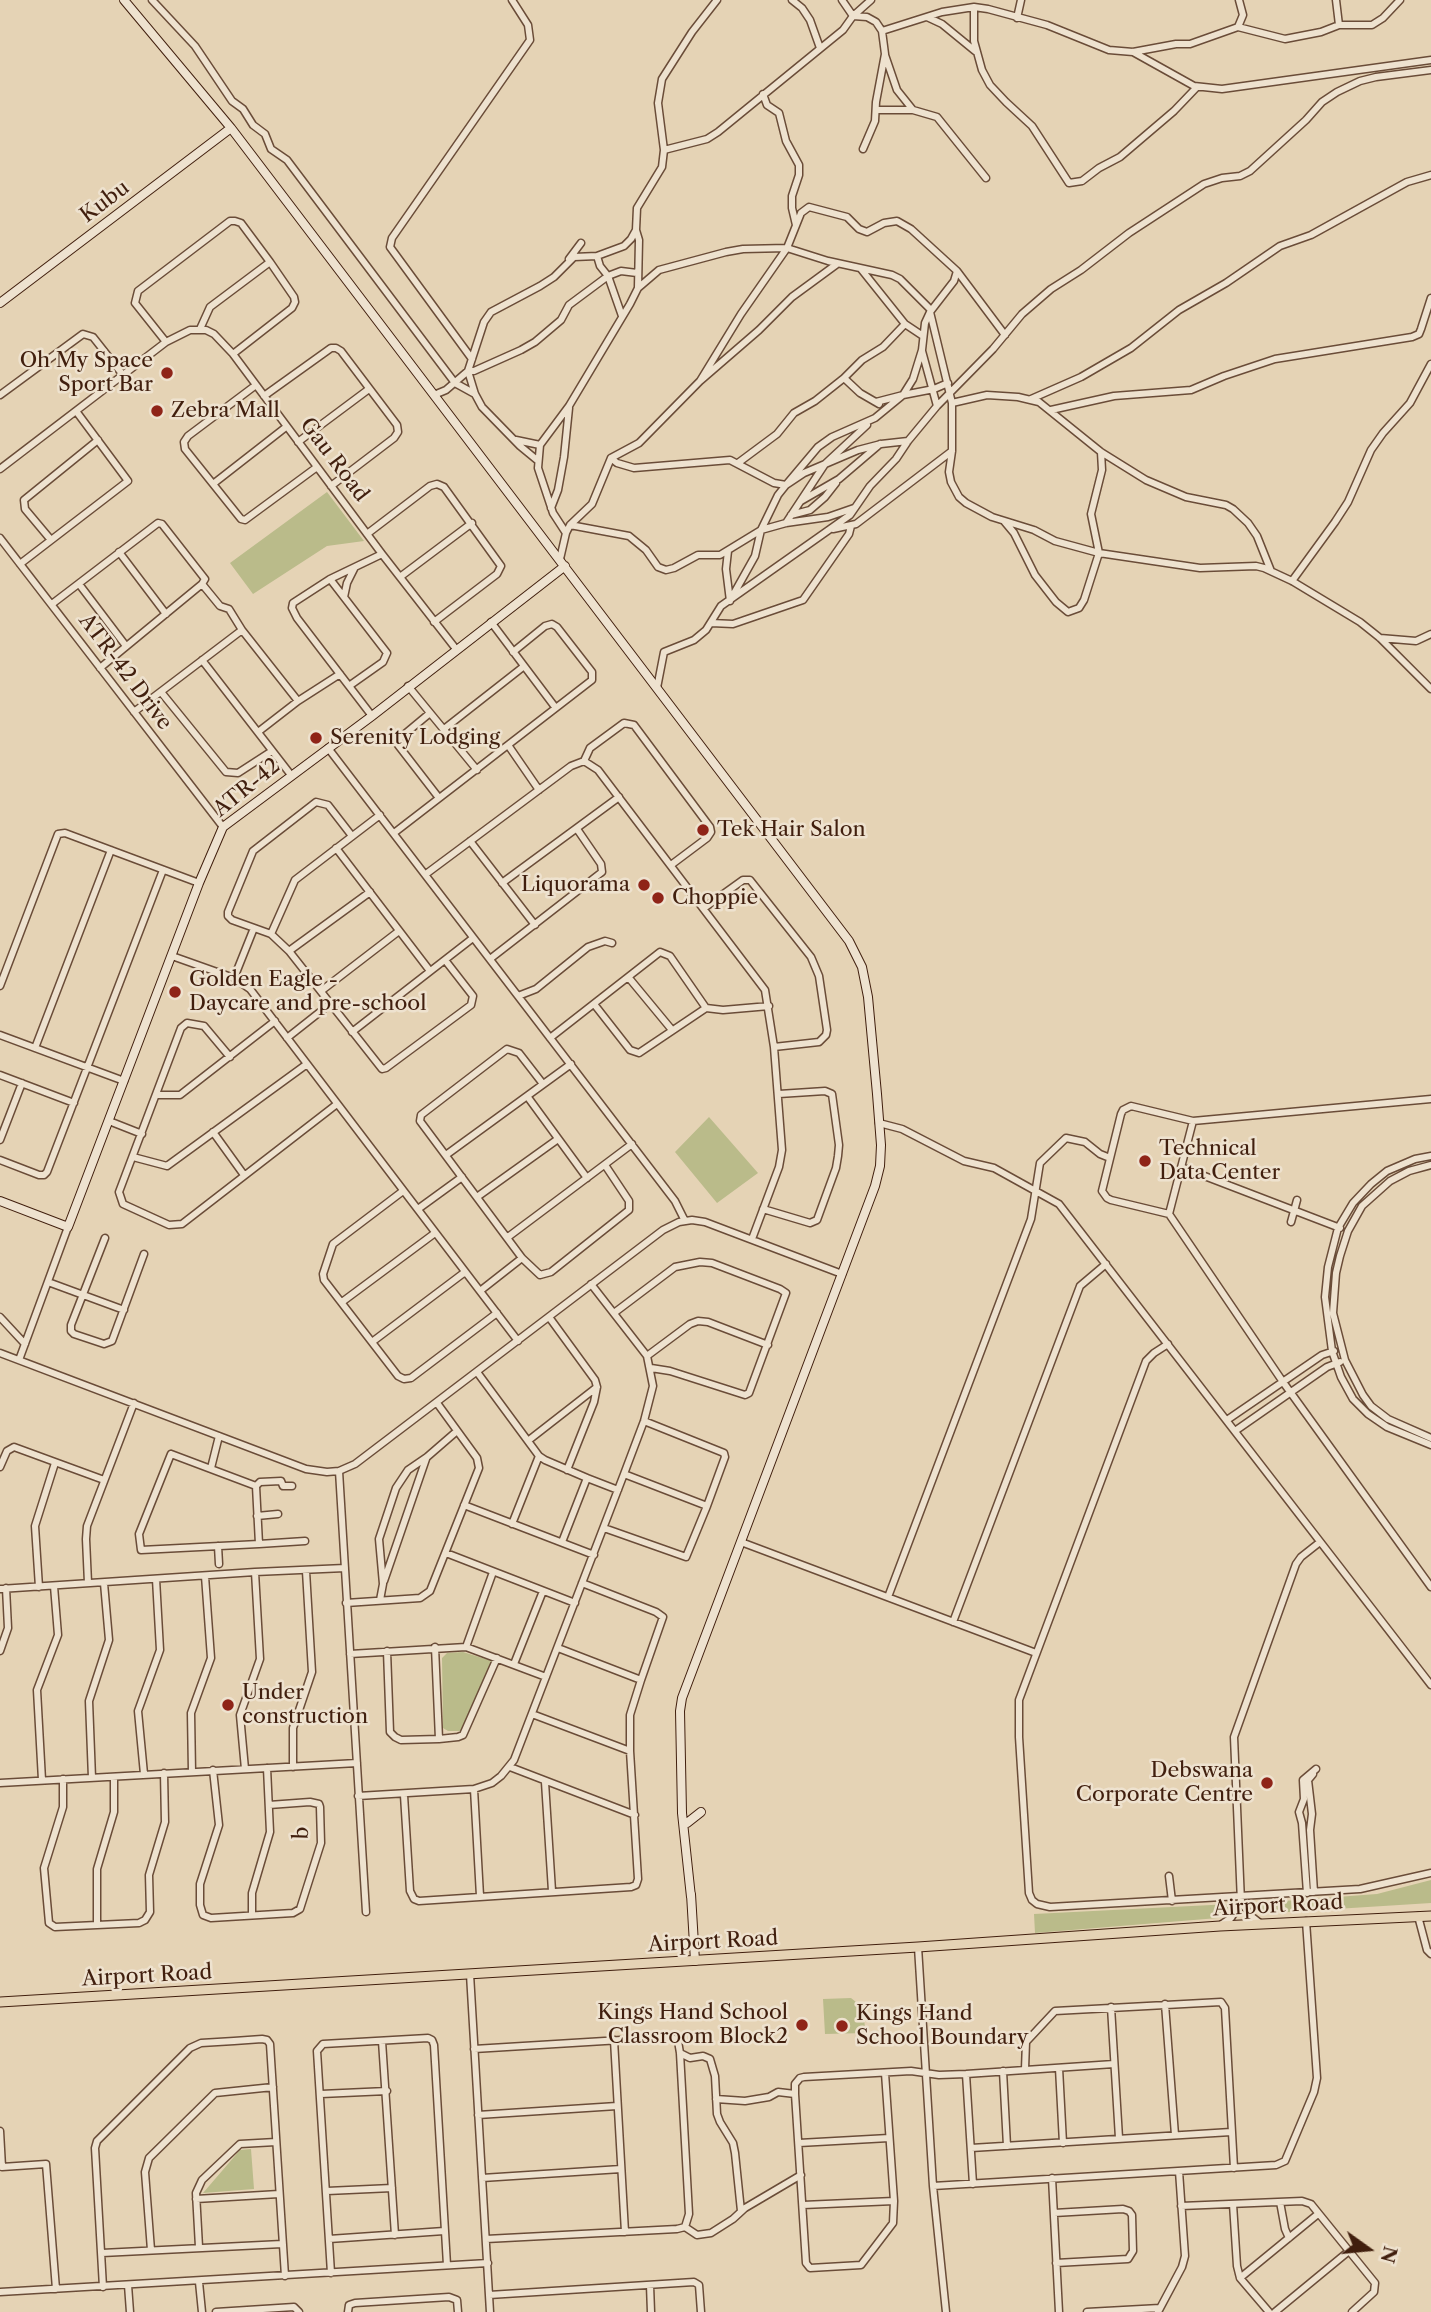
<!DOCTYPE html>
<html>
<head>
<meta charset="utf-8">
<style>
	body { margin:0 }
	#map { position:relative; width:1431px; height:2312px; overflow:hidden; background:#e5d3b5; font-family:"Libre Caslon Text",serif }
	canvas { display:block }
	.north { position:absolute; left:1333px; top:2214px; width:70px; height:70px; -webkit-text-stroke:5px #eee2cf; paint-order:stroke; rotate:105deg; font-size:19px; font-weight:700; line-height:28px; text-align:center; color:#411f0e }
	.north::after { content:''; display:block; margin:auto; width:24px; height:32px; background:#411f0e; clip-path:polygon(50% 0,100% 100%,50% 72%,0 100%) }
</style>
</head>
<body>
<div id="map">
<canvas width="1431" height="2312"></canvas>
<div class="north">N</div>
</div>
<script>
const ctx = document.querySelector('canvas').getContext('2d');
ctx.lineJoin = 'round';
function fill(path, color) { ctx.fillStyle = color; ctx.fill(path, 'evenodd'); }
const poly = rows => new Path2D(rows.map(r => 'M' + r).join(''));
function trace(path, color, width, dash) { ctx.strokeStyle = color; ctx.lineWidth = width; ctx.lineCap = dash ? 'butt' : 'round'; ctx.setLineDash(dash || []); ctx.stroke(path); }
function write(font, color, halo, rows, align = 'center') {
  ctx.font = font + ' "Libre Caslon Text",serif'; ctx.lineWidth = 5; ctx.setLineDash([]); ctx.textBaseline = 'middle'; ctx.strokeStyle = halo; ctx.fillStyle = color; for (const [text, x, y, turn = 0] of rows) {
    ctx.save(); ctx.translate(x, y); ctx.rotate((+turn || 0) * Math.PI / 180); ctx.textAlign = isNaN(turn) ? turn : align; if (halo) ctx.strokeText(text, 0, 0); ctx.fillText(text, 0, 0); ctx.restore();
  }
}
fill(poly([
	[327,492,364,541,327,546,253,594,230,563],
	[709,1117,758,1173,717,1203,675,1152],
	[463,1652,492,1661,465,1727,461,1731,448,1731,443,1728,442,1658,447,1653],
	[1431,1880,1431,1903,1272,1913,1261,1910,1257,1903,1377,1894],
	[1231,1904,1227,1914,1218,1918,1035,1933,1034,1914],
	[851,1998,862,2007,866,2033,825,2034,823,1999],
	[251,2149,254,2189,203,2193,240,2150]
]), '#babb8a');
const street = poly([
	[152,0,195,46,232,101,243,109,253,125,265,134,271,149,287,160,455,383,475,394],
	[792,0,802,8,810,20,820,48],
	[842,0,853,16,867,17,876,22,882,31,885,54,876,102,875,121,863,149],
	[1336,0,1339,25],
	[974,7,974,41,982,70,990,85,1006,102,1032,126,1069,183,1082,181,1099,168,1120,157,1174,111,1197,87],
	[927,17,942,24,975,51],
	[1017,18,1021,0],
	[1238,27,1243,15,1239,0],
	[882,31,942,12,974,7,988,9,1047,25,1109,50,1133,52,1176,44,1190,44,1238,27,1285,39,1321,32,1339,25,1372,25,1383,18,1400,0],
	[1133,52,1194,86,1222,89,1431,60],
	[885,55,897,90,913,110],
	[763,94,767,105,779,113,786,141,799,165,799,175,792,196,792,208,796,225],
	[876,110,913,110,937,117,986,178],
	[664,150,707,139,718,132,843,30,853,16,871,0],
	[636,230,639,240,638,287],
	[569,259,581,243],
	[861,269,905,324],
	[957,271,954,281,930,312,952,403,952,451,949,472,951,482,959,497,966,503,992,517,1034,530,1055,541,1099,553,1200,568,1256,566,1264,568,1292,581,1360,622,1380,638,1431,689],
	[622,316,608,276,621,271,637,273],
	[200,329,210,307,270,262],
	[166,342,135,303,138,291,230,221,235,221,241,223,270,262,294,297,295,302,292,308,233,354],
	[922,351,937,406],
	[472,359,390,247,392,238,530,40,528,25,512,0],
	[844,378,862,360,883,347,905,324,923,336],
	[700,381,741,314,787,248,828,261,892,275,900,279,931,310,925,323,922,350,913,379,903,395,876,402],
	[256,385,188,436,184,442,185,449,241,519,245,520,317,467],
	[0,395,83,334,93,337,123,375],
	[434,395,446,390,468,371,484,322,491,312,540,286,554,277,574,257,597,256,624,246,631,239,636,230,637,208,662,167,664,150,658,103,662,79,692,32,717,0],
	[264,396,331,348,336,348,341,351,397,425,398,432,394,438,331,486],
	[1031,399,1081,377,1131,348,1179,310,1226,283,1280,246,1311,235,1407,182,1431,175],
	[952,403,987,395,1018,397,1039,402,1101,452,1146,480,1186,497,1226,505,1233,509,1248,523,1257,536,1271,571],
	[1051,410,1114,396,1191,390,1224,376,1275,359,1412,337,1419,334,1421,329,1431,298],
	[516,440,540,445],
	[298,442,369,389],
	[611,458,617,463,634,468,730,460,774,483,786,485,818,447,832,437,875,418,903,395,934,389,948,383],
	[537,460,520,446,482,407,475,394,468,371,474,371,521,350,535,342,561,320,569,305,608,276,600,266,597,256],
	[738,463,777,434,794,413,815,401,844,378,860,393,879,404],
	[0,469,166,342,190,330,206,330,214,334,233,354,382,554,456,649],
	[213,484,286,427],
	[801,501,839,479,880,444],
	[551,508,558,490,564,457,569,408],
	[791,515,810,510,825,497,836,483],
	[1004,521,1014,533,1035,575,1056,602,1068,612,1079,608,1084,600,1099,553,1091,514,1102,470,1101,452],
	[786,523,825,464,867,425],
	[570,525,629,536,646,550,658,567,666,570,674,568,698,555,720,555,761,530,786,523,828,517,854,508],
	[833,529,856,524,952,451],
	[566,533,570,525,592,504,611,458,639,443,700,381,759,330,792,297,837,264],
	[367,534,430,486,437,484,444,487,501,566,497,574,434,622],
	[0,538,223,827],
	[51,540,25,509,24,500,98,440],
	[728,551,726,569,730,601],
	[119,552,166,614],
	[560,559,566,533,553,513,538,468,540,445,569,406,630,304,638,288,659,270,726,252,743,249,787,248,801,213,809,207,847,217,859,229,867,232,884,223,897,221,911,229,957,271,1005,335],
	[20,564,128,481,76,411],
	[400,577,472,523],
	[330,579,387,653,383,662,349,686,372,716],
	[1292,581,1335,522,1348,502,1371,450,1383,433,1410,403,1431,364],
	[79,584,126,646],
	[202,584,220,606,229,609,242,630],
	[344,597,347,583,354,569],
	[732,597,755,556,761,530,778,495,786,485,804,473,858,450,881,444,908,441],
	[52,604,158,523,162,524,205,579,202,584,100,668],
	[491,622,555,707],
	[711,623,733,624,803,600,849,534,851,526],
	[1380,638,1416,641,1431,634],
	[202,660,291,775],
	[349,686,297,618,292,608,293,603,330,579,382,554],
	[408,686,477,770],
	[657,688,664,652,694,640,706,630,721,606,850,515,870,486,896,459,908,441,937,406,993,349,1022,314,1051,289,1081,270,1129,233,1204,184,1222,178,1240,176,1250,171,1306,120,1322,102,1337,92,1360,81,1376,77,1431,70],
	[161,692,226,772,238,773,272,751],
	[134,712,242,630,298,701],
	[430,713,400,738,398,745,439,798],
	[444,729,523,667],
	[258,732,298,701,340,674],
	[508,745,539,790],
	[328,748,675,1201,685,1221],
	[584,761,590,748,624,723,634,725,710,827,711,832,707,838,671,865],
	[394,833,592,680,592,672,557,627,552,624,545,626,513,652],
	[352,836,328,805,316,802,253,851,228,912,228,916,232,920,271,934,289,951,382,1069,386,1068,471,1005,473,996,445,960],
	[470,841,535,925],
	[336,848,430,971],
	[426,874,571,766,584,761,598,770,765,990,774,1047,782,1150,779,1167,752,1239],
	[502,883,619,797],
	[704,908,743,880,750,880,811,957,819,976,827,1030,826,1035,819,1042,774,1047],
	[271,934,295,880,380,815],
	[289,951,370,892],
	[172,956,234,978,250,989,518,1341],
	[490,959,602,872,601,864,577,829],
	[234,978,254,928],
	[629,978,672,1030],
	[0,986,58,834,65,833,199,883],
	[321,991,399,931],
	[518,996,536,989,588,947,605,941,612,943],
	[594,1004,630,1050,639,1053,706,1008,723,1010,769,1006],
	[352,1032,473,938],
	[0,1035,124,1081],
	[287,1038,330,1004],
	[550,1038,660,952,670,956,706,1008],
	[35,1048,111,850],
	[230,1057,204,1026,187,1023,181,1028,119,1192,123,1204,169,1225,182,1224,337,1104],
	[0,1075,74,1103],
	[543,1084,519,1053,507,1049,421,1115,420,1121,522,1258,540,1275,551,1272,629,1210,629,1201,605,1165],
	[156,1095,180,1095,275,1021],
	[527,1096,587,1178],
	[1431,1099,1193,1121,1131,1106,1123,1110,1121,1114,1102,1191,1107,1198,1111,1200,1169,1214,1283,1382,1431,1587],
	[109,1121,142,1134],
	[879,1123,902,1129,964,1161,994,1168,1059,1204,1431,1685],
	[213,1132,244,1175],
	[0,1140,22,1083],
	[446,1155,571,1064],
	[1431,1156,1415,1159,1387,1171,1371,1184,1353,1203,1338,1228,1328,1267,1325,1297,1332,1351,1341,1377,1353,1399,1368,1414,1387,1427,1431,1445],
	[133,1157,167,1166,307,1064],
	[0,1160,39,1175,44,1175,47,1172,163,870],
	[1431,1165,1409,1171,1390,1181,1362,1206,1348,1231,1340,1256,1336,1273,1333,1313,1345,1360,1363,1395,1371,1406,1388,1419,1431,1438],
	[1181,1167,1340,1228],
	[403,1191,333,1244,323,1274,324,1280,398,1376,404,1379,411,1378,497,1313],
	[477,1197,558,1139],
	[418,1209,462,1177],
	[763,1209,810,1223,817,1220,836,1168,838,1156,839,1145,832,1094,825,1091,779,1094],
	[1169,1214,1193,1121],
	[1291,1222,1297,1200],
	[508,1237,632,1144],
	[105,1238,71,1325,71,1331,74,1334,104,1344,112,1341,144,1254],
	[48,1282,124,1310],
	[480,1291,522,1258],
	[342,1302,435,1233],
	[614,1313,675,1267,700,1262,712,1263,780,1289,786,1293,749,1393,745,1395,670,1371,651,1368],
	[0,1317,25,1344],
	[549,1317,595,1380,597,1387,594,1402,567,1470],
	[372,1342,465,1272],
	[1168,1344,1154,1353,1146,1361,1019,1700,1019,1737,1029,1893,1032,1900,1037,1904,1050,1907,1360,1889,1431,1873],
	[0,1353,306,1469,327,1472,339,1471,355,1464,663,1230,679,1222,692,1220,705,1222,842,1274],
	[647,1356,690,1324,698,1321,708,1322,768,1345],
	[19,1360,68,1227],
	[477,1372,539,1456,545,1460,587,1478],
	[1227,1420,1322,1355,1334,1351],
	[1235,1431,1327,1367,1340,1362],
	[529,1440,597,1387],
	[171,1454,256,1486,259,1544,141,1550,139,1534,171,1454],
	[0,1467,7,1451,14,1447,104,1480],
	[211,1468,219,1436],
	[339,1471,366,1912],
	[624,1474,707,1506],
	[256,1486,260,1482,281,1481,283,1486,292,1486],
	[464,1505,594,1555],
	[257,1516,278,1514],
	[512,1524,539,1456],
	[604,1528,686,1557,707,1506,725,1457,724,1453,644,1421],
	[562,1542,587,1478,618,1490],
	[741,1542,1036,1653],
	[259,1544,305,1541],
	[218,1546,219,1564],
	[446,1553,575,1603],
	[384,1581,426,1459],
	[88,1583,86,1539,87,1526,134,1403],
	[39,1587,35,1526,55,1463],
	[0,1589,255,1572,345,1568],
	[888,1597,1031,1219,1040,1163,1066,1138,1085,1142,1100,1154,1110,1158],
	[380,1600,383,1584,379,1539,396,1488,408,1470,427,1457,457,1431],
	[346,1603,420,1598,430,1591,479,1468,477,1458,437,1403],
	[953,1622,1080,1286,1106,1264],
	[435,1647,439,1739],
	[466,1647,493,1572],
	[558,1648,641,1680,663,1617,656,1612,582,1583],
	[0,1651,8,1628,6,1588],
	[387,1651,390,1732,395,1737,401,1740,439,1739,458,1737,463,1735,497,1658],
	[350,1654,466,1647,546,1677],
	[514,1664,543,1591],
	[532,1714,630,1751,630,1715,641,1680],
	[293,1767,293,1728,312,1672,306,1571],
	[510,1767,635,1815],
	[245,1769,240,1715,260,1659,255,1572],
	[213,1770,219,1825,200,1884,200,1905,203,1915,211,1918,293,1913,300,1909,321,1843,320,1807,319,1804,310,1802,269,1805],
	[192,1772,191,1713,211,1658,205,1576],
	[144,1774,138,1711,160,1650,156,1579],
	[1313,1774,1308,1780,1312,1814,1310,1830,1314,1892],
	[92,1778,89,1701,109,1640,104,1583],
	[63,1779,63,1807,44,1868,49,1923,55,1927,139,1923,145,1920,150,1912,149,1875,165,1822,164,1773],
	[42,1780,37,1690,58,1635,54,1586],
	[545,1782,552,1891],
	[0,1783,357,1763],
	[474,1789,480,1896],
	[404,1795,410,1891,414,1899,419,1901,631,1887,636,1885,638,1879,630,1751],
	[358,1796,474,1789,492,1783,501,1776,514,1760,624,1474,644,1421,653,1386,647,1356,591,1284],
	[1169,1876,1172,1901],
	[1307,1893,1302,1823,1299,1812,1304,1799,1303,1780,1316,1769],
	[252,1915,252,1893,270,1832,267,1768],
	[1418,1916,1427,1950,1431,1954],
	[1260,1923,1251,1916,1241,1902,1234,1737,1296,1564,1301,1557,1320,1542],
	[97,1924,97,1869,114,1812,114,1777],
	[1222,1924,1231,1918,1241,1902],
	[918,1947,933,2186,946,2312],
	[470,1974,490,2312],
	[1165,2004,1175,2135],
	[1111,2007,1119,2138],
	[614,2040,625,2232],
	[382,2041,395,2235],
	[474,2049,670,2037,678,2041,680,2053,689,2214,685,2227,677,2229,486,2239],
	[680,2053,690,2058,703,2056,710,2059,715,2076,717,2114,720,2122,733,2143,735,2153,741,2211],
	[1059,2068,1063,2143],
	[1025,2069,1026,2042,1055,2011,1221,2002,1225,2008,1234,2168],
	[1003,2071,1007,2146],
	[885,2073,894,2201,893,2223,861,2265,810,2268,806,2263,795,2094,795,2084,800,2078,804,2077,911,2071,939,2075,966,2074,1114,2064],
	[966,2074,973,2184],
	[321,2094,387,2091],
	[716,2099,745,2101,769,2097,778,2092,795,2094],
	[478,2115,617,2106],
	[0,2131,2,2167,46,2164,56,2289],
	[799,2143,889,2138],
	[971,2148,1231,2132],
	[482,2178,621,2169],
	[1052,2178,1059,2312],
	[933,2186,1276,2165,1285,2161,1314,2092,1317,2078,1306,1921],
	[327,2191,392,2188],
	[196,2199,279,2194],
	[1280,2202,1285,2229,1289,2238],
	[1233,2204,1237,2266,1240,2278,1269,2312],
	[803,2205,894,2201],
	[1181,2206,1302,2201,1311,2204,1375,2283,1374,2292,1352,2312],
	[1054,2213,1123,2209,1129,2211,1132,2215,1133,2251,1128,2259,1056,2263],
	[685,2227,697,2235,711,2233,733,2219,745,2208,801,2175],
	[329,2239,444,2231],
	[199,2247,196,2193,202,2180,240,2144,276,2142],
	[151,2250,145,2172,149,2158,215,2093,273,2087],
	[102,2253,282,2244],
	[331,2273,317,2051,323,2044,428,2038,432,2040,434,2045,447,2265],
	[1240,2278,1318,2214],
	[199,2282,202,2312],
	[128,2285,130,2312],
	[650,2285,651,2312],
	[103,2287,95,2148,97,2141,190,2048,201,2043,234,2041,262,2039,267,2040,270,2044,285,2276],
	[0,2292,488,2263],
	[489,2295,694,2282,699,2285,701,2312],
	[216,2312,294,2307,299,2312],
	[348,2312,349,2305,355,2303,449,2297,457,2300,458,2312],
	[1087,2312,1160,2308],
	[1158,2312,1182,2267,1185,2256,1179,2171],
	[1275,2312,1349,2251]
]);
const secondary = poly([
	[124,0,231,128,849,941,862,967,868,997,877,1094,881,1145,880,1166,875,1186,682,1698,680,1711,682,1813,691,1897],
	[0,303,231,128],
	[0,1201,68,1227,199,883,223,827,372,716,565,566],
	[687,1823,701,1812],
	[691,1894,695,1961]
]);
const primary = poly([
	[0,2002,918,1947,1220,1926,1431,1916]
]);
trace(street, '#6a4c38', 9);
trace(secondary, '#411f0e', 10);
trace(primary, '#411f0e', 11);
trace(street, '#eee2cf', 6);
trace(secondary, '#eee2cf', 8);
trace(primary, '#e5d3b5', 9);
for (const [x, y, r, color] of [
	[167,373,7,"#8f2418"],
	[157,411,7,"#8f2418"],
	[316,738,7,"#8f2418"],
	[703,830,7,"#8f2418"],
	[644,885,7,"#8f2418"],
	[658,898,7,"#8f2418"],
	[175,992,7,"#8f2418"],
	[1145,1161,7,"#8f2418"],
	[228,1705,7,"#8f2418"],
	[1267,1783,7,"#8f2418"],
	[802,2025,7,"#8f2418"],
	[842,2026,7,"#8f2418"]
]) { const dot = new Path2D(); dot.arc(x, y, r, 0, 2 * Math.PI); ctx.fillStyle = color; ctx.fill(dot); trace(dot, '#eee2cf', 2.5); }
write('21px', '#411f0e', '#eee2cf', [
	["Kubu",105,202,-37],
	["Gau Road",334,460,53],
	["ATR-42 Drive",125,672,53],
	["ATR-42",247,788,-39],
	["b",302,1833,-88],
	["Airport Road",1278,1906,-3],
	["Airport Road",713,1942,-3],
	["Airport Road",147,1976,-3]
]);
write('21px', '#411f0e', '#eee2cf', [
	["Oh My Space",153,361,"right"],
	["Sport Bar",153,385,"right"],
	["Zebra Mall",171,411],
	["Serenity Lodging",330,738],
	["Tek Hair Salon",717,830],
	["Liquorama",630,885,"right"],
	["Choppie",672,898],
	["Golden Eagle -",189,980],
	["Daycare and pre-school",189,1004],
	["Technical",1159,1149],
	["Data Center",1159,1173],
	["Under",242,1693],
	["construction",242,1717],
	["Debswana",1253,1771,"right"],
	["Corporate Centre",1253,1795,"right"],
	["Kings Hand School",788,2013,"right"],
	["Classroom Block2",788,2037,"right"],
	["Kings Hand",856,2014],
	["School Boundary",856,2038]
], 'left');
</script>
</body>
</html>
